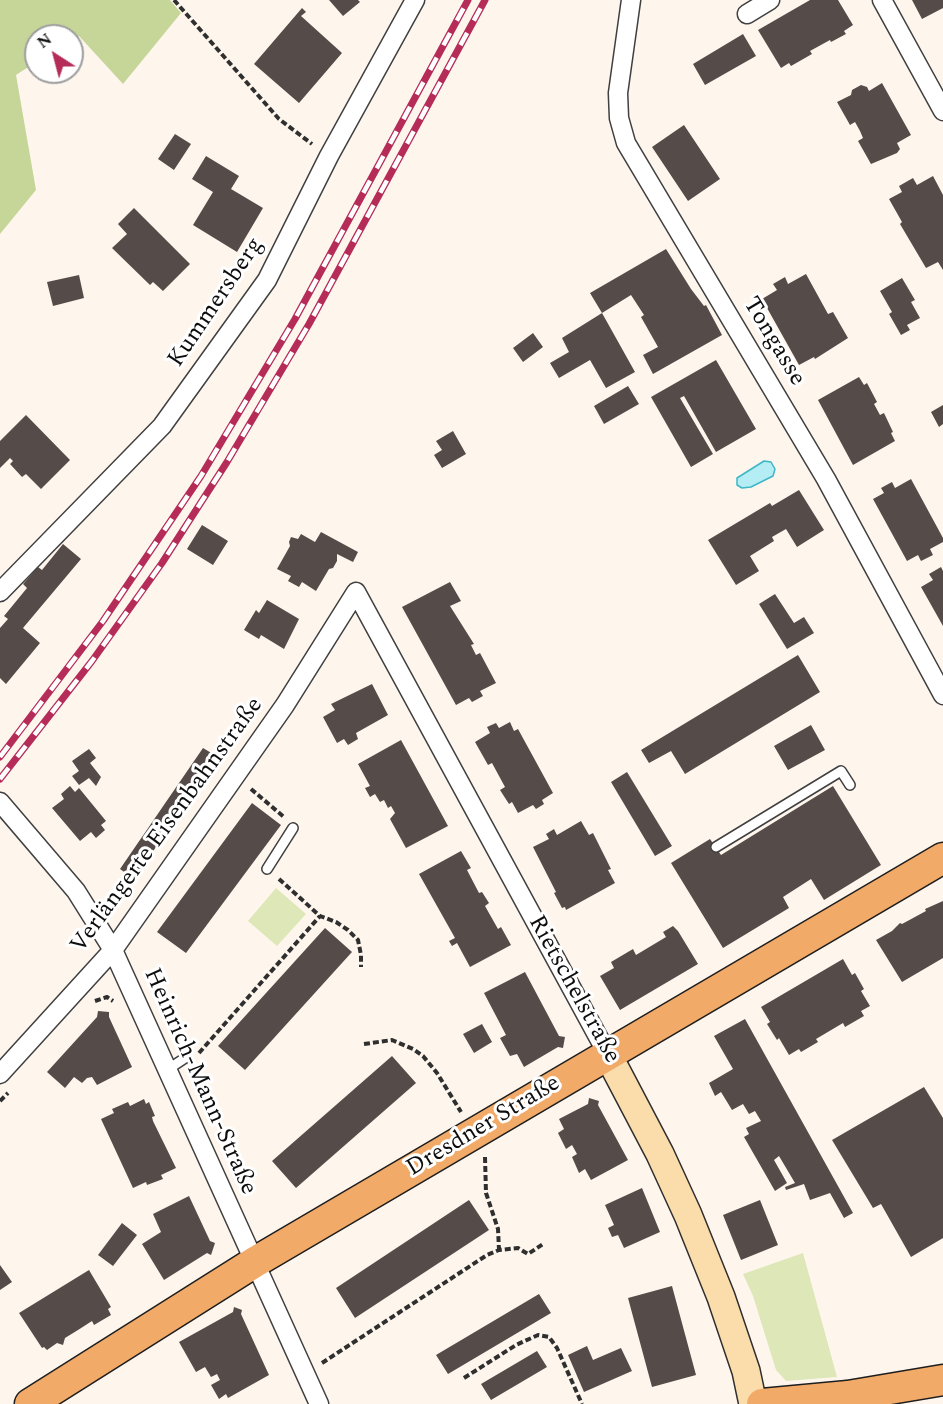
<!DOCTYPE html>
<html>
<head>
<meta charset="utf-8">
<style>
	body { margin:0 }
	#map { position:relative; width:943px; height:1404px; overflow:hidden; background:#fef6ed; font-family:Spectral,serif }
	canvas { display:block }
	.north { position:absolute; left:24px; top:24px; width:60px; height:60px; box-sizing:border-box; background:#fff; border:2px solid #9e9e9e; border-radius:50%; rotate:324deg; font-size:16px; font-weight:700; line-height:24px; text-align:center; color:#0d0d0d }
	.north::after { content:''; display:block; margin:auto; width:21px; height:27px; background:#b52c59; clip-path:polygon(50% 0,100% 100%,50% 72%,0 100%) }
</style>
</head>
<body>
<div id="map">
<canvas width="943" height="1404"></canvas>
<div class="north">N</div>
</div>
<script>
const ctx = document.querySelector('canvas').getContext('2d');
ctx.lineJoin = 'round';
function fill(path, color) { ctx.fillStyle = color; ctx.fill(path, 'evenodd'); }
const poly = rows => new Path2D(rows.map(r => 'M' + r).join(''));
function trace(path, color, width, dash) { ctx.strokeStyle = color; ctx.lineWidth = width; ctx.lineCap = dash ? 'butt' : 'round'; ctx.setLineDash(dash || []); ctx.stroke(path); }
function write(font, color, halo, rows, align = 'center') {
  ctx.font = font + ' Spectral,serif'; ctx.lineWidth = 6; ctx.setLineDash([]); ctx.textBaseline = 'middle'; ctx.strokeStyle = halo; ctx.fillStyle = color; for (const [text, x, y, turn = 0] of rows) {
    ctx.save(); ctx.translate(x, y); ctx.rotate((+turn || 0) * Math.PI / 180); ctx.textAlign = isNaN(turn) ? turn : align; if (halo) ctx.strokeText(text, 0, 0); ctx.fillText(text, 0, 0); ctx.restore();
  }
}
fill(poly([
	[276,888,306,914,277,946,248,921],
	[803,1253,837,1377,786,1381,776,1370,753,1296,743,1274]
]), '#dde7b8');
fill(poly([
	[0,0,170,0,181,13,123,84,79,36,72,40,72,36,36,36,36,62,16,75,36,190,0,234]
]), '#c6d699');
const water = poly([
	[764,461,771,462,775,469,773,476,751,487,742,488,737,485,737,478,764,461]
]);
fill(water, '#b4edf3');
trace(water, '#3fb6c6', 1.5);
fill(poly([
	[329,0,358,0,360,2,343,16],
	[810,0,838,0,853,25,844,31,846,34,831,42,830,40,810,51,812,54,791,66,789,63,781,68,758,30],
	[912,0,943,0,943,8,922,19],
	[302,8,306,12,301,16,342,53,299,103,254,64],
	[743,34,756,56,705,85,693,64],
	[882,83,911,135,897,143,900,149,897,153,871,164,858,141,863,138,860,131,855,122,850,125,837,102,851,95,852,90,861,85,867,87,869,91],
	[684,125,720,179,688,201,652,147],
	[175,134,191,144,174,170,158,159],
	[206,156,239,176,231,189,263,208,237,252,193,225,213,192,192,179],
	[933,176,943,195,943,270,938,262,926,268,900,224,902,222,889,199,902,192,899,186,913,178,917,185],
	[134,208,190,264,163,291,153,282,150,285,112,248,127,234,118,224],
	[666,249,691,289,704,306,706,305,722,335,653,374,643,355,658,347,641,317,644,315,631,295,602,313,590,293],
	[806,274,828,314,833,312,848,338,815,359,814,357,799,365,762,299,777,290,773,284,785,277,788,284],
	[79,275,84,298,53,306,47,282],
	[902,278,915,300,911,302,920,318,907,325,910,330,901,335,889,314,892,312,880,291],
	[602,313,635,372,606,388,590,360,559,378,550,363,569,352,562,338],
	[533,333,543,347,523,362,513,348],
	[716,360,756,429,716,452,684,396,680,398,713,454,691,467,651,397],
	[859,377,864,385,867,383,877,402,874,404,880,415,884,413,893,432,891,433,895,441,853,465,818,400],
	[628,386,639,404,604,424,594,406],
	[943,405,943,424,939,427,931,412],
	[26,415,70,460,41,489,26,474,22,477,10,464,13,461,10,458,0,468,0,441],
	[453,431,466,454,442,468,434,455,442,450,436,441],
	[911,479,943,538,943,542,930,549,933,555,921,561,918,555,907,561,873,499,884,493,881,488,892,482,895,488],
	[799,490,824,530,797,547,786,529,772,537,774,541,750,556,759,571,736,585,708,540,770,503,772,506],
	[202,525,228,541,213,565,187,549],
	[321,532,358,552,353,562,337,554,337,561,333,568,329,569,316,591,302,582,299,587,288,581,291,576,277,569,290,546,289,542,291,537,298,539,301,534,315,542],
	[63,544,81,559,23,628,40,643,6,684,0,678,0,628,8,619,4,616,27,588,23,584,38,567,42,570],
	[941,567,943,571,943,626,921,587,933,580,929,574],
	[450,582,461,601,450,606,474,644,471,645,476,655,480,653,496,683,480,691,483,696,472,702,469,698,456,705,402,607],
	[775,594,794,623,804,617,814,633,787,649,759,604],
	[267,600,299,619,284,649,261,635,259,639,244,630,256,610,259,613],
	[798,655,820,692,685,774,671,751,649,763,641,750],
	[372,684,388,715,356,733,358,739,348,745,344,739,337,743,323,717,335,710,331,704],
	[510,722,514,731,518,729,553,793,542,800,544,804,536,809,533,805,518,813,512,802,509,804,500,790,505,787,492,763,488,765,475,742,490,733,487,727,496,723,499,728],
	[811,725,825,750,788,770,774,746],
	[401,740,448,826,406,848,390,819,395,813,391,806,388,808,384,800,380,802,375,794,370,797,365,788,370,786,358,764],
	[203,748,218,757,134,879,120,869],
	[89,749,96,758,90,763,101,777,96,786,89,778,79,785,72,776,79,771,72,761],
	[627,772,672,846,655,856,611,782],
	[70,786,75,792,79,788,106,821,101,825,105,830,96,838,91,832,80,841,52,808,64,799,61,794],
	[833,786,881,865,824,900,811,879,783,897,789,908,723,948,671,863,710,839,721,855],
	[252,803,281,825,186,953,157,932],
	[581,821,589,835,593,833,611,869,608,870,615,883,566,910,565,907,562,908,554,893,556,892,533,847,549,839,546,834,554,829,557,835],
	[461,851,471,868,467,870,479,893,482,892,489,903,485,906,498,929,501,927,511,945,470,967,457,943,452,946,449,941,455,938,419,874],
	[943,901,943,958,902,982,876,940,892,931,900,923,902,924,926,911,925,909],
	[673,926,678,931,698,964,620,1010,600,976,614,968,611,962,633,949,636,955,666,937,663,932],
	[325,928,352,952,245,1070,218,1046],
	[843,959,852,975,855,973,864,989,861,991,870,1006,861,1011,864,1016,845,1027,843,1023,816,1039,818,1042,801,1052,799,1049,789,1055,779,1038,777,1040,767,1024,770,1022,761,1007],
	[525,972,559,1036,565,1037,563,1048,558,1047,524,1067,517,1054,510,1056,500,1038,506,1035,484,993],
	[98,1011,109,1012,109,1017,132,1067,97,1085,92,1077,87,1078,82,1083,74,1077,65,1088,47,1072,97,1017],
	[745,1019,853,1213,844,1218,830,1193,810,1200,804,1184,786,1190,785,1187,795,1183,779,1156,774,1160,787,1183,775,1191,744,1137,749,1134,746,1128,761,1121,755,1111,749,1114,743,1104,732,1110,721,1092,715,1096,709,1083,733,1069,714,1036],
	[482,1024,492,1042,474,1053,463,1034],
	[392,1056,416,1083,296,1188,272,1161],
	[924,1087,943,1118,943,1238,911,1257,881,1204,873,1208,832,1140],
	[589,1098,599,1101,598,1105,628,1160,591,1180,585,1169,579,1173,572,1157,577,1154,572,1145,566,1149,558,1133,564,1129,559,1119,588,1104],
	[144,1099,146,1104,149,1102,155,1116,152,1117,153,1121,176,1168,161,1175,163,1179,147,1185,146,1182,133,1188,101,1119,114,1113,112,1109,128,1102,130,1106],
	[642,1188,660,1232,624,1248,618,1235,612,1237,608,1228,614,1225,605,1205],
	[189,1196,210,1241,215,1243,211,1255,207,1253,164,1280,142,1244,161,1232,153,1214],
	[469,1200,489,1230,355,1318,336,1288],
	[760,1200,778,1245,741,1260,723,1215],
	[122,1223,137,1235,113,1266,98,1255],
	[0,1265,12,1282,0,1290],
	[89,1270,111,1307,108,1309,111,1315,94,1325,92,1321,78,1330,65,1338,63,1345,57,1343,47,1350,44,1347,42,1348,19,1313],
	[672,1286,696,1375,652,1387,628,1298],
	[539,1294,551,1313,448,1374,436,1355],
	[234,1307,242,1310,241,1314,269,1375,228,1398,226,1394,219,1399,211,1385,220,1380,217,1374,211,1377,205,1367,196,1372,179,1342,233,1312],
	[587,1346,593,1360,621,1348,632,1371,584,1392,568,1355],
	[537,1351,547,1367,491,1400,481,1384]
]), '#554b49');
const lane = poly([
	[716,847,841,771,850,785],
	[267,869,293,828],
	[167,1070,185,1058]
]);
const street = poly([
	[631,0,618,93,619,118,626,143,826,479,943,695],
	[882,0,943,111],
	[747,14,770,0],
	[0,592,162,426,267,280,329,156,415,0],
	[0,802,76,891,113,950,319,1404],
	[0,1074,113,950,285,705,356,592,608,1055]
]);
const secondary = poly([
	[608,1055,660,1154,688,1215,721,1297,746,1371,753,1404]
]);
const primary = poly([
	[30,1404,255,1262,943,858],
	[762,1404,848,1396,943,1380]
]);
trace(lane, '#404040', 12);
trace(street, '#404040', 21);
trace(secondary, '#2f2f2f', 30);
trace(primary, '#1e1e1e', 33);
trace(poly([
	[174,0,279,119,312,144],
	[251,789,284,817],
	[279,879,320,916,336,922,348,930,358,940,361,955,361,967],
	[95,1001,107,997,113,1001],
	[364,1044,392,1040,413,1049,423,1056,437,1073,461,1112],
	[199,1053,320,916],
	[0,1101,8,1093],
	[485,1157,486,1193,498,1229,499,1250],
	[322,1363,487,1255,499,1250,518,1248,528,1254,543,1244],
	[464,1378,516,1345,538,1335,549,1337,557,1348,582,1404]
]), '#2f2f2f', 4, [6, 3]);
trace(lane, '#fff', 9);
trace(street, '#fff', 18);
trace(secondary, '#fbdcab', 27);
trace(primary, '#f2aa69', 30);
const rail = poly([
	[0,757,103,621,201,476,295,319,468,0],
	[0,779,92,661,162,563,227,462,309,324,485,0]
]);
trace(rail, '#b52c59', 7);
trace(rail, '#fff', 4.5, [14]);
write('24px', '#0d0d0d', '#fff', [
	["Kummersberg",217,303,-56],
	["Tongasse",773,342,59],
	["Verlängerte Eisenbahnstraße",168,826,-54],
	["Rietschelstraße",573,990,61],
	["Heinrich-Mann-Straße",199,1082,66],
	["Dresdner Straße",484,1127,-31]
]);
</script>
</body>
</html>
